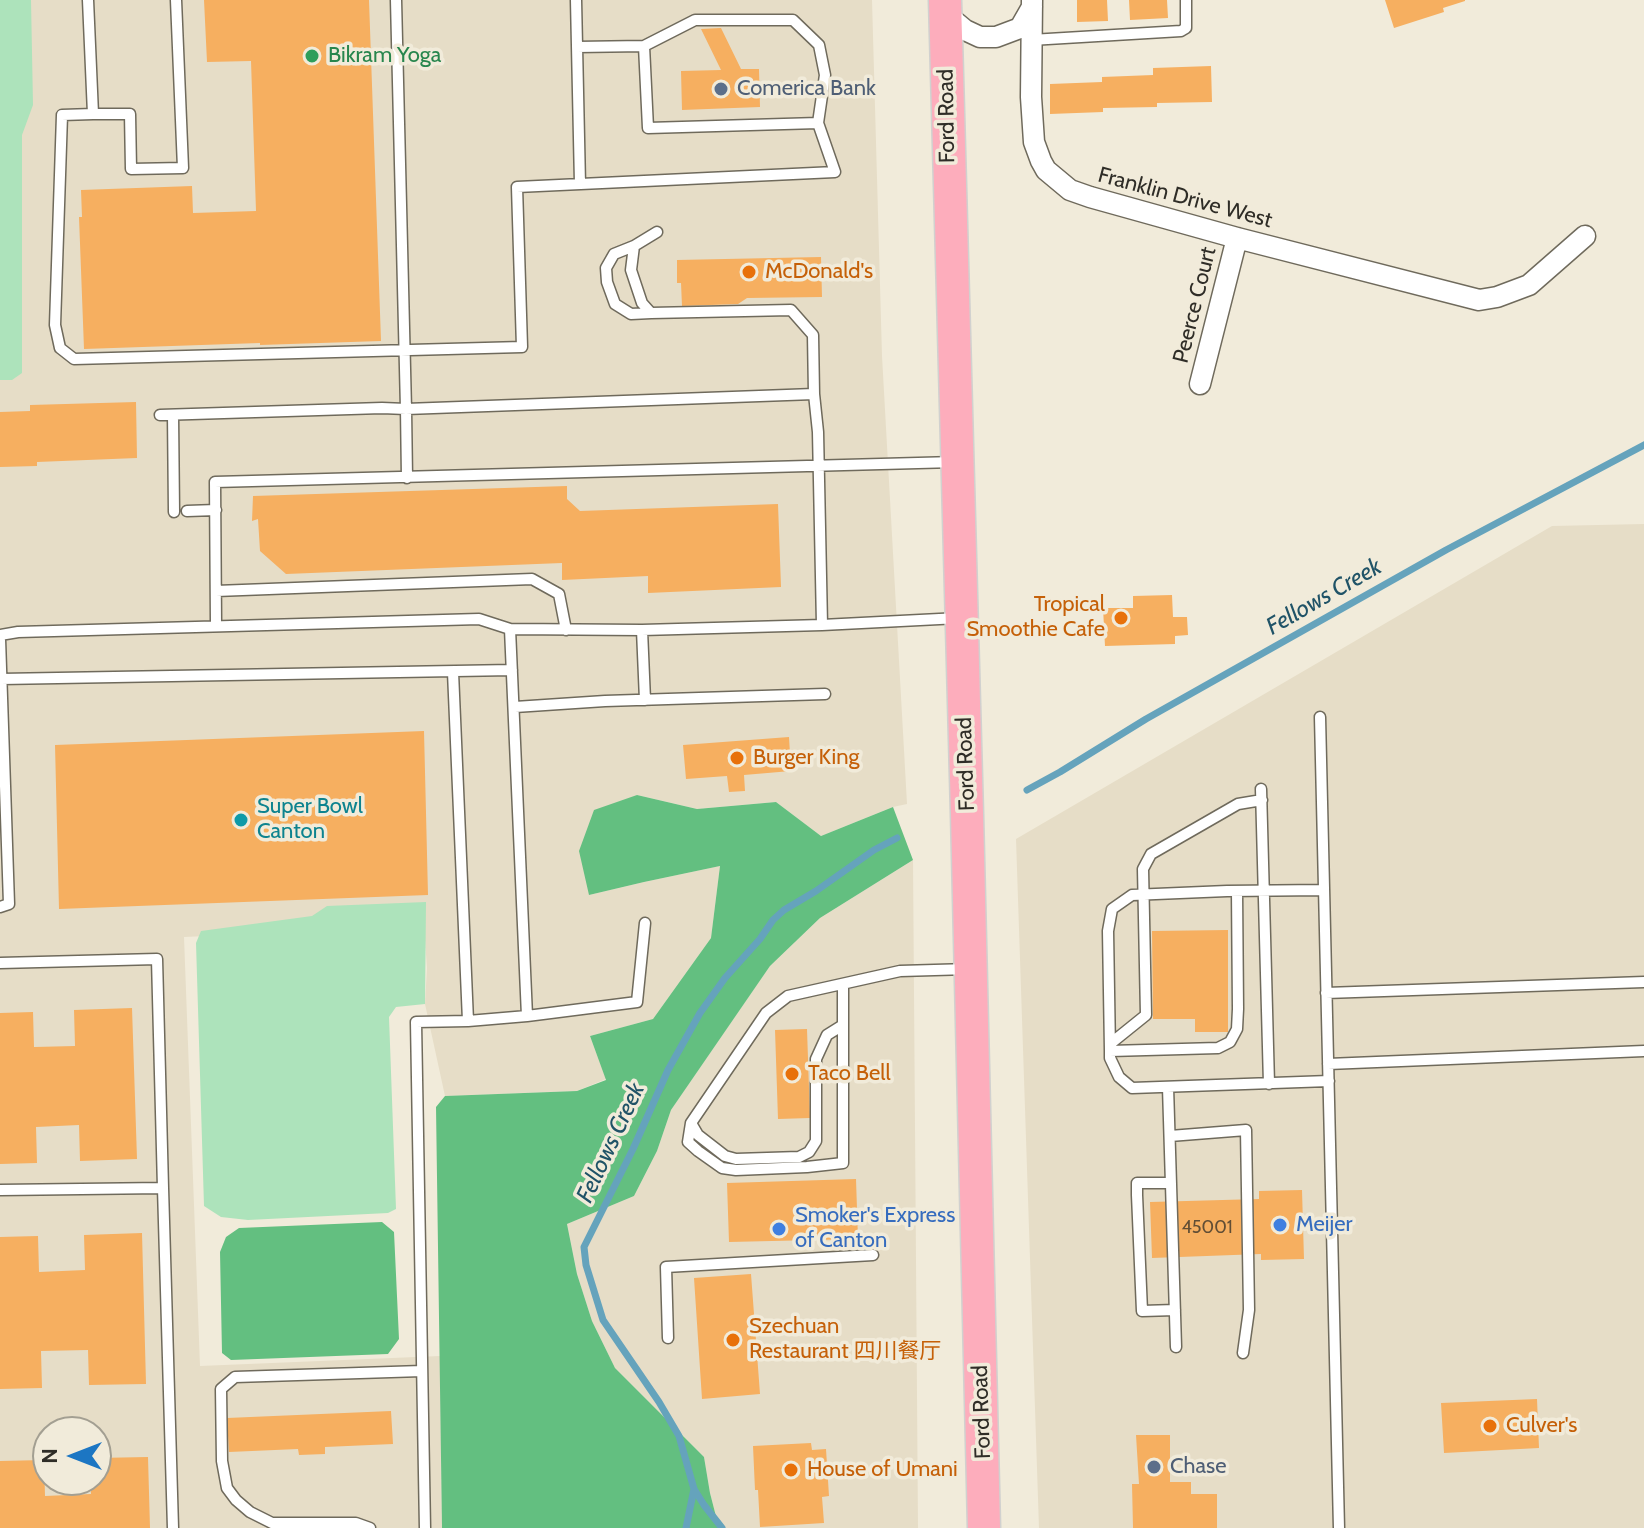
<!DOCTYPE html>
<html>
<head>
<meta charset="utf-8">
<style>
	body { margin:0 }
	#map { position:relative; width:1644px; height:1528px; overflow:hidden; background:#f1ebda; font-family:Cabin,sans-serif }
	canvas { display:block }
	.north { position:absolute; left:32px; top:1416px; width:80px; height:80px; box-sizing:border-box; background:#f1ebda; border:2px solid #a39f92; border-radius:50%; rotate:270deg; font-size:22px; font-weight:700; line-height:32px; text-align:center; color:#2f2d27 }
	.north::after { content:''; display:block; margin:auto; width:28px; height:36px; background:#1c76c3; clip-path:polygon(50% 0,100% 100%,50% 72%,0 100%) }
</style>
</head>
<body>
<div id="map">
<canvas width="1644" height="1528"></canvas>
<div class="north">N</div>
</div>
<script>
const ctx = document.querySelector('canvas').getContext('2d');
ctx.lineJoin = 'round';
function fill(path, color) { ctx.fillStyle = color; ctx.fill(path, 'evenodd'); }
const poly = rows => new Path2D(rows.map(r => 'M' + r).join(''));
function trace(path, color, width, dash) { ctx.strokeStyle = color; ctx.lineWidth = width; ctx.lineCap = dash ? 'butt' : 'round'; ctx.setLineDash(dash || []); ctx.stroke(path); }
function write(font, color, halo, rows, align = 'center') {
  ctx.font = font + ' Cabin,"Noto Sans SC",sans-serif'; ctx.lineWidth = 7; ctx.setLineDash([]); ctx.textBaseline = 'middle'; ctx.strokeStyle = halo; ctx.fillStyle = color; for (const [text, x, y, turn = 0] of rows) {
    ctx.save(); ctx.translate(x, y); ctx.rotate((+turn || 0) * Math.PI / 180); ctx.textAlign = isNaN(turn) ? turn : align; if (halo) ctx.strokeText(text, 0, 0); ctx.fillText(text, 0, 0); ctx.restore();
  }
}
fill(poly([
	[31,0,872,0,882,356,907,804,893,807,821,836,776,802,697,809,637,795,589,895,644,882,720,866,711,938,653,1019,590,1036,606,1079,577,1091,445,1096,425,1004,427,968,424,926,184,937,200,1366,440,1356,442,1528,0,1528,0,380,12,379,12,143],
	[48,1432,96,1432,96,1480,48,1480],
	[1644,524,1644,1528,1039,1528,1016,839,1552,526],
	[913,860,918,1528,719,1528,710,1493,704,1457,615,1368,592,1321,577,1274,567,1224,634,1196,657,1151,671,1110,770,966,820,918]
]), '#e6ddc7');
fill(poly([
	[0,0,31,0,33,105,22,135,22,373,12,380,0,380],
	[426,902,425,1004,396,1007,389,1017,396,1209,388,1213,248,1220,221,1217,204,1206,196,943,201,931,312,916,327,906]
]), '#ade3bb');
fill(poly([
	[637,795,697,809,776,802,821,836,893,807,913,860,820,918,770,966,671,1110,657,1151,634,1196,567,1224,577,1274,592,1321,615,1368,704,1457,710,1493,719,1528,442,1528,436,1107,445,1096,577,1091,606,1080,590,1036,653,1019,711,938,720,866,644,882,589,895,579,851,594,810],
	[382,1222,394,1232,399,1339,388,1354,231,1360,222,1353,220,1252,226,1237,239,1228]
]), '#63bf80');
trace(poly([
	[1027,790,1060,772,1146,719,1446,550,1644,445],
	[686,1528,694,1489],
	[722,1528,704,1505,694,1489,679,1436,659,1402,603,1320,586,1265,584,1247,633,1149,668,1070,700,1013,725,978,760,939,773,920,784,910,816,891,874,850,897,838]
]), '#65a3bc', 7);
fill(poly([
	[204,0,369,0,381,341,260,345,260,343,84,349,79,217,82,217,81,190,192,186,193,213,256,211,251,61,207,62],
	[1077,0,1107,0,1108,21,1077,22],
	[1129,0,1167,0,1168,18,1130,20],
	[1385,0,1465,0,1465,1,1443,8,1444,12,1394,28],
	[721,28,741,69,759,69,760,107,682,110,681,71,721,70,701,29],
	[1211,66,1212,102,1157,103,1157,107,1103,108,1103,112,1050,114,1050,84,1102,82,1102,77,1153,75,1153,68],
	[821,257,822,297,747,298,738,304,682,306,681,283,677,283,677,260],
	[136,402,137,458,37,462,37,466,0,467,0,412,30,411,30,405],
	[567,486,567,499,580,511,778,504,781,587,648,593,648,576,562,580,562,563,286,574,260,551,258,519,252,521,253,496],
	[1172,595,1173,617,1187,617,1188,635,1175,636,1175,644,1105,646,1103,608,1133,608,1133,596],
	[424,731,428,895,59,909,55,745],
	[789,737,791,771,744,775,745,791,729,792,727,776,686,779,683,745],
	[1228,930,1228,1032,1195,1032,1195,1019,1153,1019,1152,931],
	[132,1008,137,1159,80,1161,79,1125,36,1127,37,1163,0,1164,0,1013,33,1012,34,1047,75,1046,74,1010],
	[807,1029,810,1118,778,1119,775,1030],
	[856,1179,858,1239,729,1242,727,1183],
	[1302,1190,1304,1259,1261,1260,1261,1254,1152,1258,1150,1202,1259,1199,1259,1191],
	[142,1233,146,1384,89,1385,88,1350,41,1351,42,1388,0,1389,0,1237,38,1236,39,1272,85,1270,84,1235],
	[751,1274,760,1394,702,1399,694,1278],
	[1537,1399,1539,1448,1444,1453,1441,1403],
	[391,1411,393,1444,325,1447,325,1454,299,1455,298,1449,229,1452,227,1418],
	[1136,1435,1170,1435,1170,1482,1191,1482,1191,1494,1217,1494,1217,1528,1133,1528,1132,1484,1139,1484],
	[811,1443,812,1450,826,1449,829,1496,822,1497,824,1523,760,1527,758,1490,755,1490,753,1446],
	[148,1457,150,1528,0,1528,0,1461,44,1460,45,1496,91,1494,90,1480,96,1480,96,1458]
]), '#f6af60');
const service = poly([
	[88,0,93,114,130,114,131,169,183,168,176,0],
	[576,0,580,184],
	[1031,40,1181,31,1186,28,1186,0],
	[644,46,648,128,818,123],
	[93,114,62,115,55,325,60,348,74,359,522,347,517,187,835,172,818,123,825,75,819,45,793,20,695,20,644,46,577,47],
	[657,232,634,246,631,270,642,303,651,313,791,310,813,335,814,394,818,432,822,625],
	[634,246,614,254,606,268,607,282,615,304,631,314,651,313],
	[160,415,382,408,406,409,396,0],
	[173,415,174,512],
	[407,478,406,409,814,394],
	[187,511,216,510],
	[216,591,532,579,559,594,566,630],
	[216,625,215,482,955,462],
	[642,630,645,700],
	[0,635,18,632,479,619,510,629,642,630,822,625,959,618],
	[0,639,9,904,0,907],
	[453,672,468,1021],
	[1,679,512,670],
	[515,707,605,701,825,694],
	[1320,717,1339,1528],
	[1261,789,1269,1084],
	[1323,890,1227,891,1132,895,1112,909,1108,931,1110,1051,1110,1058,1119,1077,1132,1088,1329,1081],
	[0,963,157,959,163,1188],
	[843,985,843,1163,807,1167,736,1170,722,1168,698,1151,688,1142,691,1123,766,1013,788,996,900,971,969,969],
	[1326,993,1644,982],
	[527,1016,637,1002,645,923],
	[1110,1044,1146,1015,1143,869,1151,854,1238,804,1262,800],
	[1110,1051,1218,1048,1230,1042,1237,1029,1238,1009,1237,891],
	[1328,1064,1644,1051],
	[1168,1087,1176,1347],
	[691,1123,698,1135,725,1156,736,1159,799,1157,809,1152,816,1141,816,1059,827,1035,843,1025],
	[1170,1136,1246,1130,1249,1310,1243,1353],
	[1171,1183,1137,1183,1137,1195,1142,1311,1175,1310],
	[0,1190,163,1188,173,1528],
	[668,1338,666,1267,873,1255],
	[370,1528,356,1523,272,1523,250,1512,236,1500,227,1488,222,1461,221,1389,235,1377,422,1371],
	[425,1528,416,1022,468,1021,527,1016,510,629]
]);
const minor = poly([
	[1032,0,1031,97,1034,142,1041,161,1046,170,1070,190,1090,197,1237,238,1479,300,1497,297,1529,285,1585,236],
	[946,8,953,20,965,30,980,37,996,37,1020,28,1032,7],
	[1200,384,1237,238]
]);
const primary = poly([
	[945,0,967,814,984,1528]
]);
trace(service, '#6f6a5c', 13);
trace(minor, '#6f6a5c', 23);
trace(primary, '#d1d1cf', 35);
trace(service, '#fff', 10);
trace(minor, '#fff', 20);
trace(primary, '#fdadbc', 32);
for (const [x, y, r, color] of [
	[312,56,8,"#2e9e5b"],
	[721,89,8,"#5c6f8a"],
	[749,272,8,"#e8710a"],
	[1121,618,8,"#e8710a"],
	[737,758,8,"#e8710a"],
	[241,820,8,"#0f9aa8"],
	[792,1074,8,"#e8710a"],
	[1280,1225,8,"#3f7fe0"],
	[779,1229,8,"#3f7fe0"],
	[733,1340,8,"#e8710a"],
	[1490,1426,8,"#e8710a"],
	[1154,1467,8,"#5c6f8a"],
	[791,1470,8,"#e8710a"]
]) { const dot = new Path2D(); dot.arc(x, y, r, 0, 2 * Math.PI); ctx.fillStyle = color; ctx.fill(dot); trace(dot, '#f1ebda', 3); }
write('18px', '#614e35', null, [
	["45001",1207,1228]
]);
write('22px', '#27864d', '#f1ebda', [
	["Bikram Yoga",328,56]
], 'left');
write('22px', '#4e5e75', '#f1ebda', [
	["Comerica Bank",737,89],
	["Chase",1170,1467]
], 'left');
write('22px', '#2f2d27', '#f1ebda', [
	["Ford Road",947,116,-91],
	["Franklin Drive West",1185,198,15],
	["Peerce Court",1195,305,-76],
	["Ford Road",966,764,-92],
	["Ford Road",982,1412,-92]
]);
write('22px', '#c56008', '#f1ebda', [
	["McDonald's",765,272],
	["Tropical",1105,605,"right"],
	["Smoothie Cafe",1105,630,"right"],
	["Burger King",753,758],
	["Taco Bell",808,1074],
	["Szechuan",749,1327],
	["Restaurant 四川餐厅",749,1352],
	["Culver's",1506,1426],
	["House of Umani",807,1470]
], 'left');
write('22px', '#0d838f', '#f1ebda', [
	["Super Bowl",257,807],
	["Canton",257,832]
], 'left');
write('22px', '#366cbe', '#f1ebda', [
	["Smoker's Express",795,1216],
	["of Canton",795,1241],
	["Meijer",1296,1225]
], 'left');
write('italic 24px', '#205367', '#f1ebda', [
	["Fellows Creek",1324,597,-30],
	["Fellows Creek",611,1143,-65]
]);
</script>
</body>
</html>
